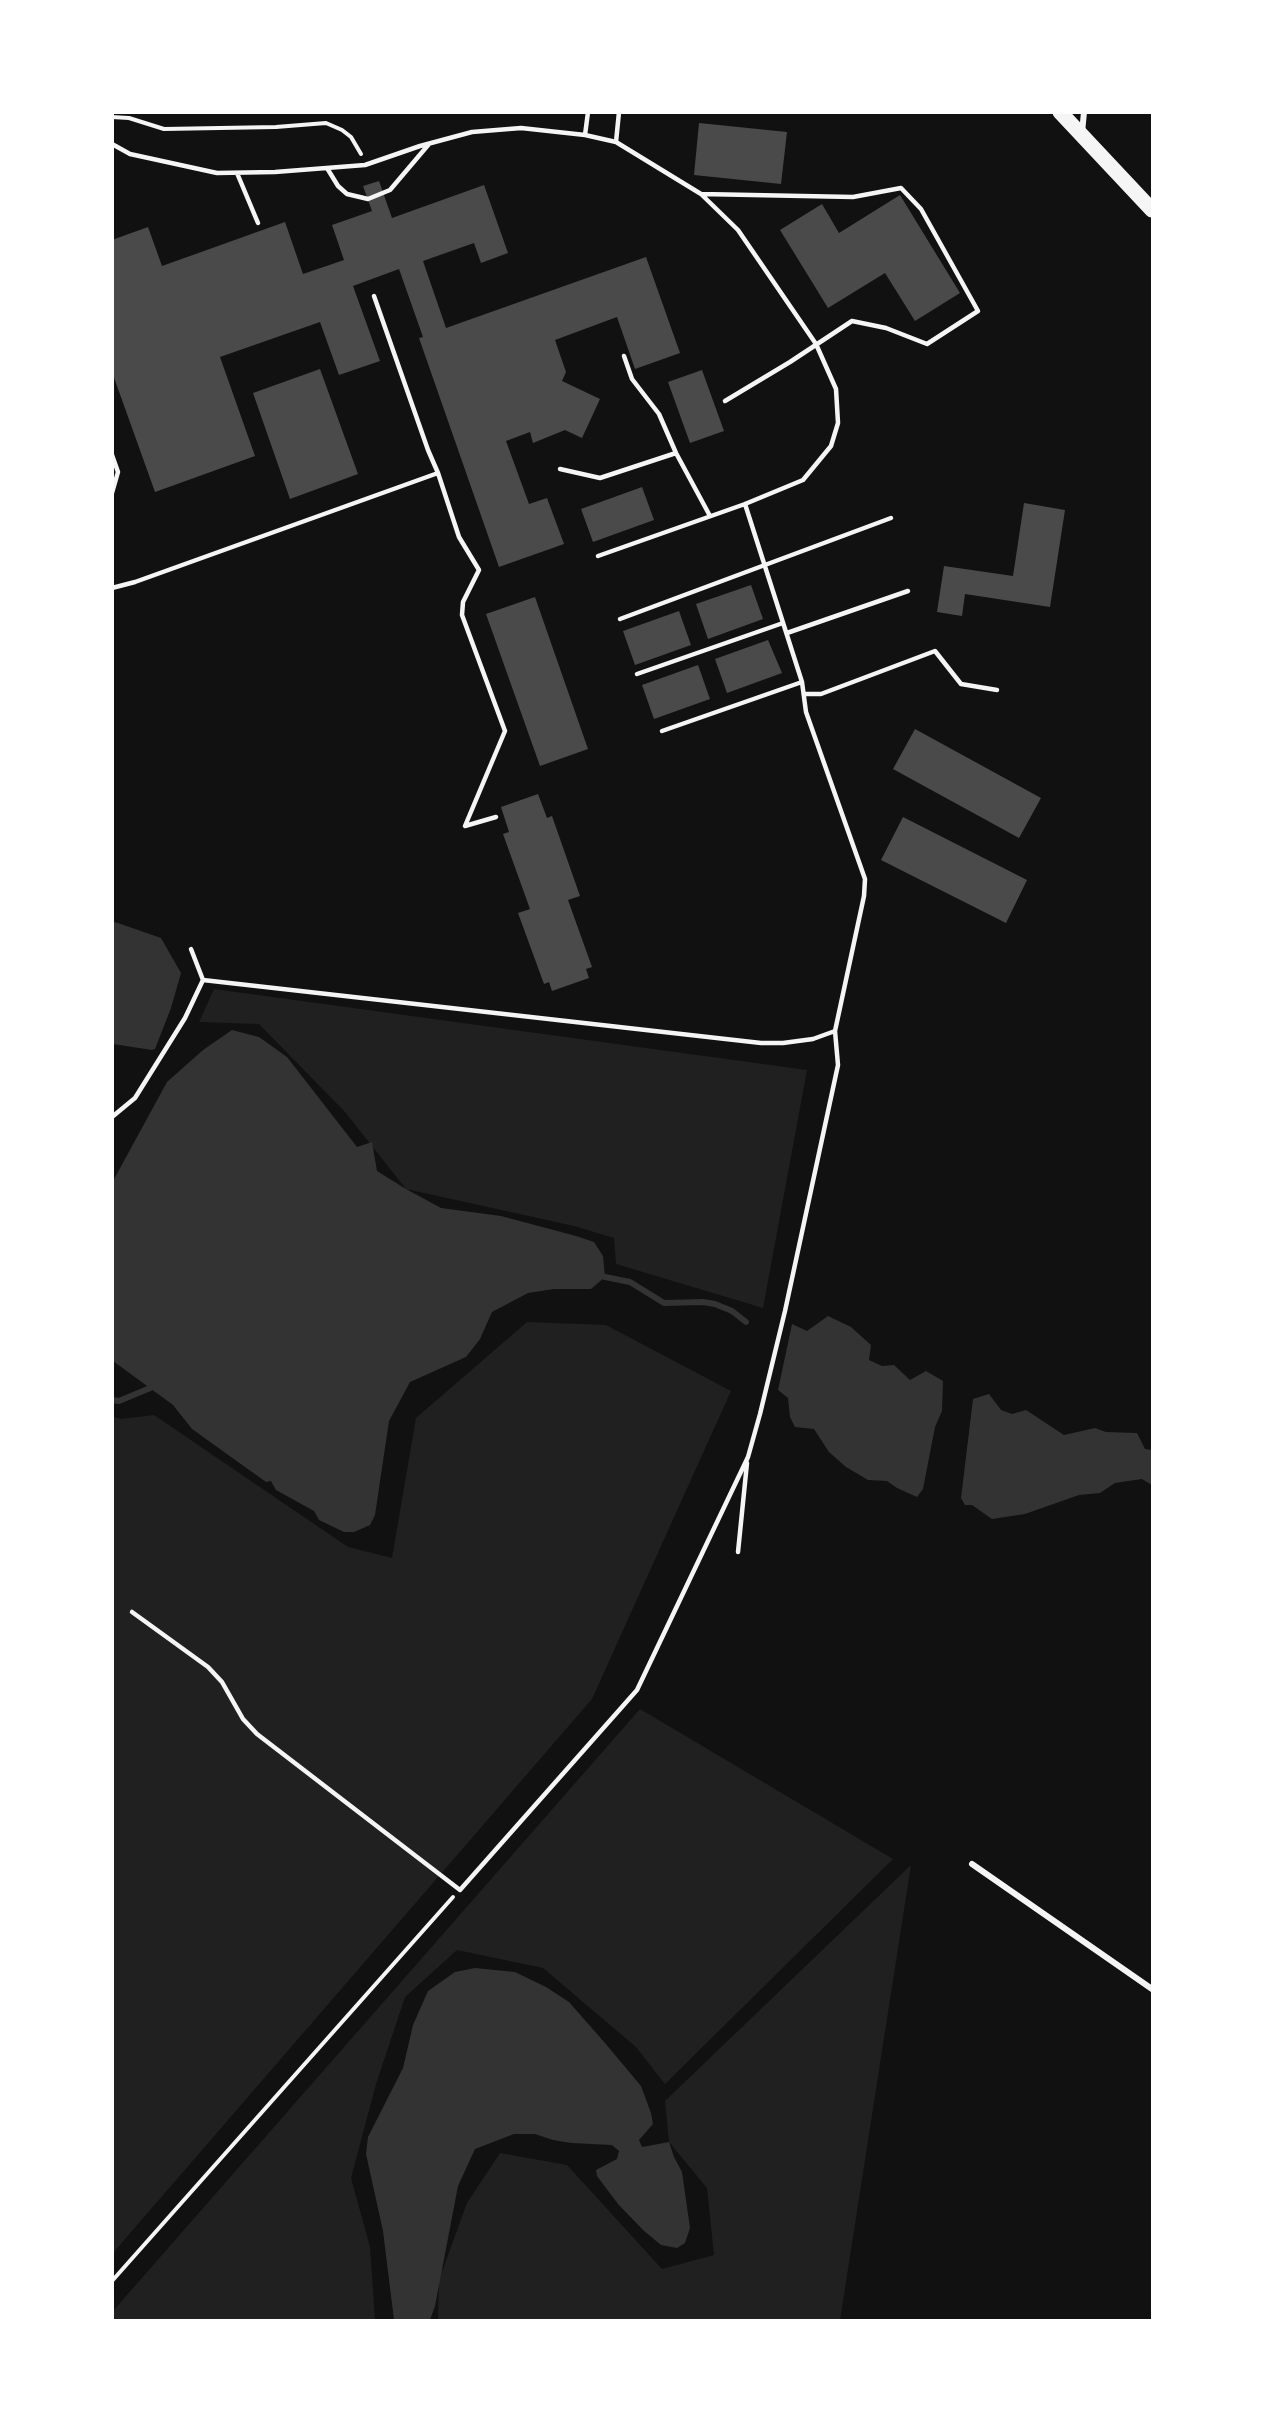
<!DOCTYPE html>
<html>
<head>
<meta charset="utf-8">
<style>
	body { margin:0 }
	#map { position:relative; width:1265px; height:2433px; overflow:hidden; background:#111; font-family:Overpass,sans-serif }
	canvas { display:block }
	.frame { position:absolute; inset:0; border:114px solid #fff; pointer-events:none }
</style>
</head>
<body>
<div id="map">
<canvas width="1265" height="2433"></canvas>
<div class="frame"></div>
</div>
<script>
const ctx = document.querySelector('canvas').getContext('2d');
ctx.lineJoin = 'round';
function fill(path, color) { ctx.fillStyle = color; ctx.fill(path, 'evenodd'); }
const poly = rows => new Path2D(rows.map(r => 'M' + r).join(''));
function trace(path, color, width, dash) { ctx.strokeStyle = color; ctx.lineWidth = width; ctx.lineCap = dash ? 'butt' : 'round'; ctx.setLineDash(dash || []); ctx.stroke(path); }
fill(poly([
	[214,989,807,1070,763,1308,616,1264,614,1238,574,1226,406,1189,345,1112,259,1024,199,1022],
	[527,1322,606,1325,731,1391,592,1699,113,2253,113,1417,121,1419,154,1415,348,1547,392,1558,416,1418],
	[640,1709,893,1859,665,2084,636,2047,543,1968,457,1950,405,1997,376,2084,351,2178,370,2247,375,2320,113,2320,113,2311],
	[911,1865,840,2320,438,2320,439,2280,467,2203,500,2153,567,2165,662,2269,714,2255,707,2188,669,2142,665,2101]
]), '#202020');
fill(poly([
	[115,922,161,938,181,973,171,1008,155,1049,152,1050,113,1044,112,923],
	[232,1030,259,1037,287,1057,357,1147,372,1142,377,1171,406,1189,441,1208,501,1216,576,1236,594,1242,603,1256,605,1277,591,1289,554,1289,528,1293,492,1312,480,1339,466,1357,410,1382,389,1421,375,1515,370,1525,354,1532,344,1532,319,1520,314,1511,276,1490,271,1481,266,1482,192,1429,173,1405,113,1361,113,1181,167,1082,203,1050],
	[828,1316,851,1327,871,1345,869,1360,882,1366,894,1365,910,1380,926,1371,943,1381,942,1411,935,1427,923,1489,917,1497,897,1488,887,1481,868,1480,846,1467,829,1452,814,1429,795,1427,790,1417,788,1398,778,1390,792,1324,807,1331],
	[989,1394,1001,1410,1012,1414,1026,1410,1064,1435,1095,1428,1106,1432,1137,1433,1145,1449,1152,1450,1152,1485,1142,1479,1115,1483,1100,1493,1079,1495,1025,1514,992,1519,972,1505,965,1505,961,1498,973,1399],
	[475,1968,515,1972,546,1987,569,2002,605,2043,641,2086,651,2113,653,2124,639,2140,642,2147,669,2142,674,2157,682,2172,690,2228,685,2243,677,2248,661,2245,643,2230,618,2204,597,2176,596,2170,617,2159,619,2151,612,2145,571,2143,553,2140,535,2134,514,2134,475,2149,458,2186,435,2306,430,2320,394,2320,383,2231,366,2154,368,2137,403,2068,413,2025,428,1991,455,1972]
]), '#333');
trace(poly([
	[605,1277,630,1282,664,1303,703,1302,715,1304,732,1311,746,1322],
	[112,1400,119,1401,155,1386]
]), '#333', 6);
fill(poly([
	[699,123,787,132,781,184,694,175],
	[379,181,392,218,484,185,508,253,481,263,474,243,423,261,446,328,646,257,680,353,635,369,617,317,555,340,566,372,562,381,600,399,582,438,565,430,533,443,530,432,506,441,529,504,547,498,564,544,499,567,419,338,423,337,399,269,353,286,380,361,339,375,320,322,220,357,255,456,155,492,112,372,112,240,148,227,162,266,285,222,303,274,344,260,332,225,372,211,363,186],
	[900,195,960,293,915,321,885,273,828,308,780,230,822,204,839,233],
	[320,369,358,474,290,499,253,393],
	[702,370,724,431,690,443,668,382],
	[642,487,654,520,593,542,581,509],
	[1024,503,1065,510,1050,607,965,594,962,616,937,612,944,566,1013,576],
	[751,585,763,619,708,639,696,604],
	[535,597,588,749,540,766,486,614],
	[679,611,691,645,635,665,623,631],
	[768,640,782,673,727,693,715,659],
	[698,665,710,699,654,719,642,685],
	[915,729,1041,798,1019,838,893,769],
	[538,794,547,818,552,816,580,896,568,900,592,967,586,969,589,978,552,991,549,982,544,984,518,913,530,909,503,834,509,832,501,807],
	[903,817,1027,880,1006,923,881,860]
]), '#4a4a4a');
trace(poly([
	[112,117,129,118,164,129,276,127,326,123,342,130,351,137,361,154],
	[112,2281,453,1897]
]), '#f5f5f5', 4);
trace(poly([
	[585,135,588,112],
	[616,142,619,112],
	[112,144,130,154,217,173,275,172,365,165,420,146,472,132,521,128,585,135,616,142,701,194,738,230,816,344,836,389,838,423,831,446,803,480,745,504,598,556],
	[327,168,338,186,347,194,368,199,390,190,429,144],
	[237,173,258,223],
	[701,194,853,197,901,188,921,209,978,311,927,344,886,328,852,321,790,362,725,401],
	[374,296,428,450,438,473],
	[624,356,632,379,659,414,676,453,710,516],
	[112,455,118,472,112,493],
	[560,469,600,478,676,453],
	[112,588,135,582,438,473,459,537,479,570,463,602,462,615,505,731,465,826,496,817],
	[620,619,891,518],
	[787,633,908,591],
	[637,674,783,623],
	[804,694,821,694,935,651,961,684,997,690],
	[662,731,802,682],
	[191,949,203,980],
	[112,1117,135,1098,185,1018,203,980,761,1043,783,1043,813,1039,835,1031,864,896,865,879,806,712,802,682,745,504],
	[738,1552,747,1463],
	[132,1612,208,1667,222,1682,243,1719,257,1734,460,1890,637,1690,748,1457,760,1414,785,1311,838,1065,835,1031]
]), '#f5f5f5', 4.5);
trace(poly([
	[1082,133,1084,112],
	[972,1864,1152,1989]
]), '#f5f5f5', 6);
trace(poly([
	[1060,112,1152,210]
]), '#f5f5f5', 15);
</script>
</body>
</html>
